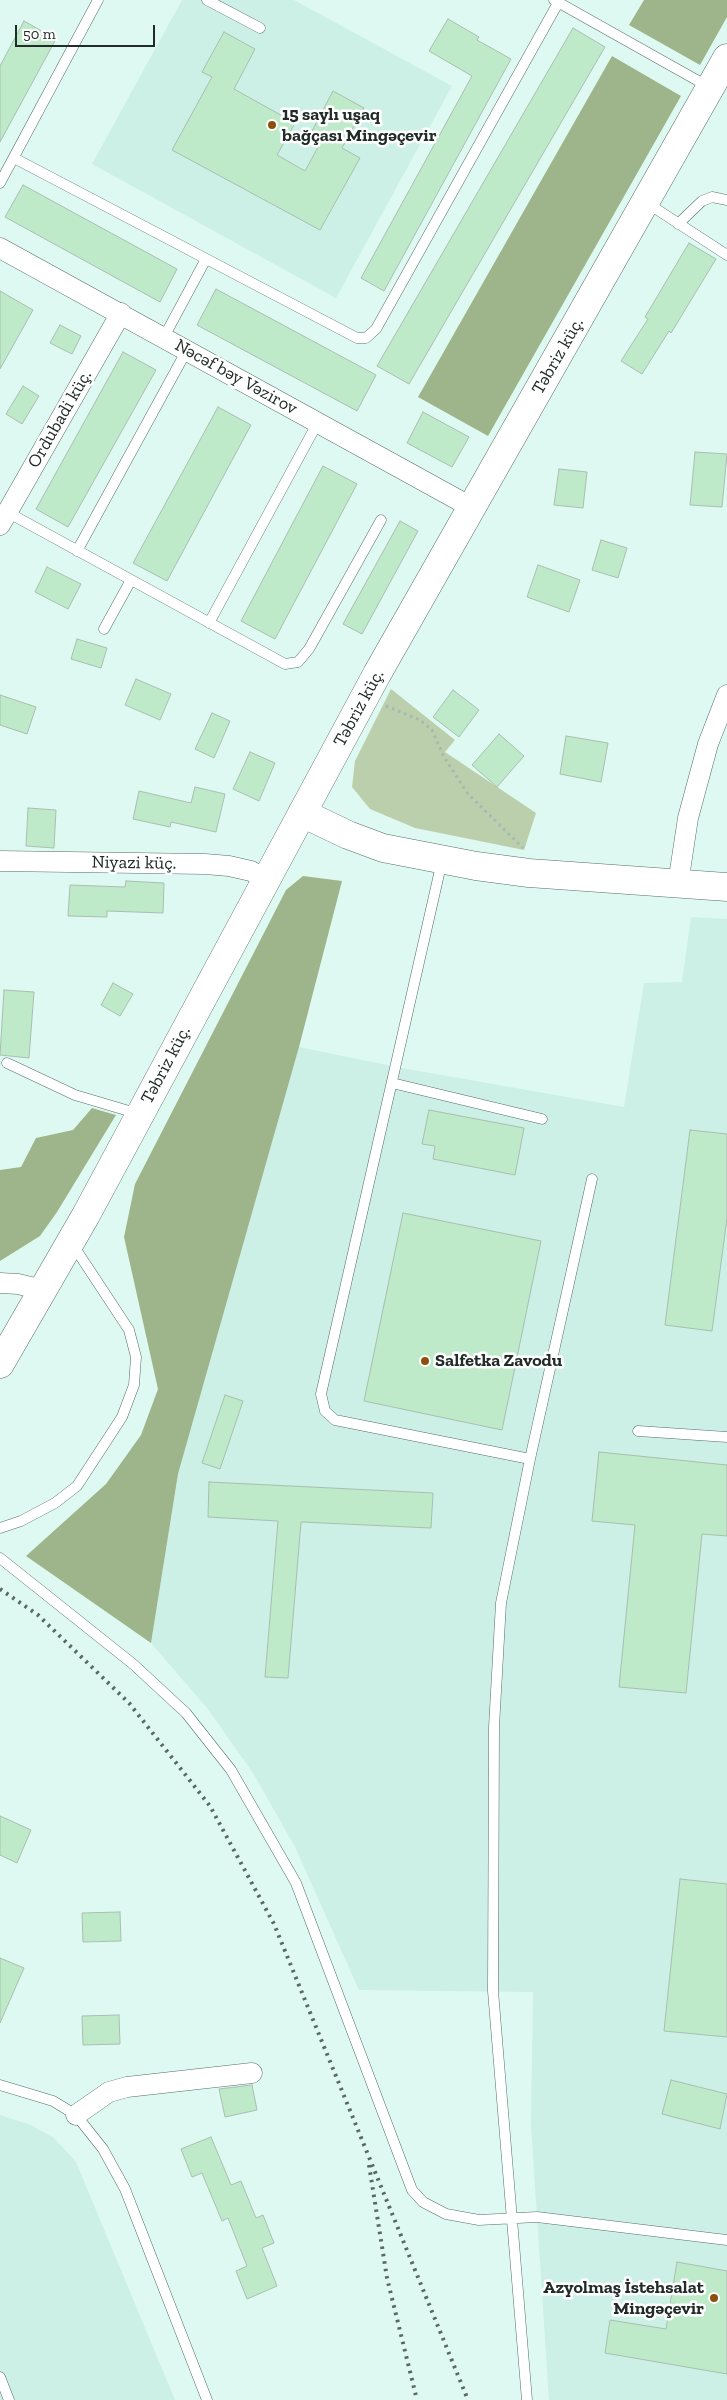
<!DOCTYPE html>
<html>
<head>
<meta charset="utf-8">
<style>
	body { margin:0 }
	#map { position:relative; width:727px; height:2400px; overflow:hidden; background:#def9f1; font-family:"Zilla Slab",serif }
	canvas { display:block }
	.scale { position:absolute; left:15px; top:25px; width:140px; height:22px; box-sizing:border-box; border:2px solid #212b28; border-top:0; padding-left:6px; font-size:15px; line-height:18px; white-space:nowrap; color:#212b28; -webkit-text-stroke:4px #fff; paint-order:stroke }
</style>
</head>
<body>
<div id="map">
<canvas width="727" height="2400"></canvas>
<div class="scale">50 m</div>
</div>
<script>
const ctx = document.querySelector('canvas').getContext('2d');
ctx.lineJoin = 'round';
function fill(path, color) { ctx.fillStyle = color; ctx.fill(path, 'evenodd'); }
const poly = rows => new Path2D(rows.map(r => 'M' + r).join(''));
function trace(path, color, width, dash) { ctx.strokeStyle = color; ctx.lineWidth = width; ctx.lineCap = dash ? 'butt' : 'round'; ctx.setLineDash(dash || []); ctx.stroke(path); }
function write(font, color, halo, rows, align = 'center') {
  ctx.font = font + ' "Zilla Slab",serif'; ctx.lineWidth = 5; ctx.setLineDash([]); ctx.textBaseline = 'middle'; ctx.strokeStyle = halo; ctx.fillStyle = color; for (const [text, x, y, turn = 0] of rows) {
    ctx.save(); ctx.translate(x, y); ctx.rotate((+turn || 0) * Math.PI / 180); ctx.textAlign = isNaN(turn) ? turn : align; if (halo) ctx.strokeText(text, 0, 0); ctx.fillText(text, 0, 0); ctx.restore();
  }
}
fill(poly([
	[182,0,294,0,452,86,336,298,92,164],
	[691,917,727,919,727,2400,549,2400,531,2125,533,1992,359,1990,295,1847,253,1773,207,1708,151,1643,178,1474,299,1047,396,1067,624,1107,644,983,682,982],
	[0,2115,31,2125,54,2138,76,2162,175,2400,0,2400]
]), '#ccf0e6');
fill(poly([
	[391,689,455,740,445,752,536,813,524,850,415,828,370,809,352,787,355,761]
]), '#bccfac');
fill(poly([
	[644,0,727,0,727,17,700,65,629,25],
	[612,56,681,96,488,436,418,397],
	[303,876,342,881,299,1047,178,1474,151,1643,26,1556,106,1484,141,1435,158,1389,124,1237,135,1184,286,890],
	[92,1108,116,1115,57,1212,40,1236,0,1261,0,1170,21,1167,36,1138,73,1130]
]), '#9eb48a');
const building = poly([
	[448,19,479,37,477,40,511,59,384,291,361,278,472,76,429,51,448,19],
	[24,21,56,39,0,142,0,66,24,21],
	[573,28,605,47,409,384,377,366,573,28],
	[224,32,255,49,234,89,295,123,277,155,305,171,323,138,312,131,333,91,364,108,342,148,360,158,320,230,172,150,212,77,202,72,224,32],
	[23,185,177,269,160,302,5,217,23,185],
	[689,243,716,259,671,333,669,331,642,374,621,361,648,319,645,317,689,243],
	[216,289,376,375,357,411,197,325,216,289],
	[0,291,33,310,0,369,0,291],
	[60,325,81,336,72,354,50,343,60,325],
	[123,352,156,370,68,527,36,509,123,352],
	[23,386,39,396,22,424,6,414,23,386],
	[218,407,251,425,167,581,133,563,218,407],
	[423,412,469,437,452,467,407,443,423,412],
	[695,452,727,454,722,507,690,505,695,452],
	[323,466,357,484,275,639,241,621,323,466],
	[559,469,587,472,583,508,554,505,559,469],
	[400,521,418,531,362,634,343,624,400,521],
	[601,540,627,548,618,578,592,570,601,540],
	[538,565,580,580,569,612,527,597,538,565],
	[47,567,81,584,68,609,35,592,47,567],
	[77,639,107,648,101,668,71,659,77,639],
	[136,679,171,694,160,720,125,705,136,679],
	[453,690,479,710,459,737,433,717,453,690],
	[0,695,36,707,27,734,0,725,0,695],
	[212,713,230,721,214,758,195,749,212,713],
	[499,734,524,756,497,787,472,765,499,734],
	[566,736,608,743,601,782,560,774,566,736],
	[250,752,275,763,259,801,233,789,250,752],
	[195,787,225,794,216,832,171,822,170,827,133,819,139,791,191,803,195,787],
	[28,808,56,810,54,848,26,846,28,808],
	[126,881,164,883,163,913,107,911,107,917,68,916,70,885,125,887,126,881],
	[113,983,133,994,120,1016,101,1005,113,983],
	[4,990,34,992,29,1058,0,1055,4,990],
	[429,1110,524,1128,515,1175,433,1159,435,1146,422,1144,429,1110],
	[690,1130,727,1134,727,1218,712,1331,665,1325,690,1130],
	[403,1213,541,1241,502,1430,364,1401,403,1213],
	[225,1395,243,1401,220,1469,202,1463,225,1395],
	[599,1452,727,1465,727,1536,702,1534,686,1693,619,1687,635,1525,592,1521,599,1452],
	[209,1482,433,1493,431,1528,301,1522,288,1678,265,1677,278,1521,208,1517,209,1482],
	[0,1816,31,1830,17,1863,0,1855,0,1816],
	[680,1879,727,1884,727,2037,664,2031,680,1879],
	[120,1912,121,1941,83,1942,82,1913,120,1912],
	[0,1958,24,1968,0,2023,0,1958],
	[119,2015,120,2044,83,2045,82,2016,119,2015],
	[671,2080,727,2094,720,2129,662,2114,671,2080],
	[252,2085,257,2110,225,2117,219,2089,252,2085],
	[211,2137,231,2185,241,2181,256,2218,263,2215,274,2243,262,2248,277,2286,247,2299,236,2271,247,2266,228,2218,222,2221,202,2173,192,2177,181,2149,211,2137],
	[677,2262,727,2271,727,2374,605,2353,610,2320,666,2329,677,2262]
]);
fill(building, '#beeaca');
trace(building, '#aabeb0', 1);
const lane = poly([
	[207,0,260,28],
	[554,0,709,87],
	[14,158,357,338,366,338,376,329,558,3],
	[0,183,98,0],
	[647,203,727,255],
	[678,224,702,201,712,197,727,200],
	[164,337,206,259],
	[7,512,285,664,298,662,309,649,381,520],
	[77,551,187,350],
	[209,623,318,422],
	[104,629,131,580],
	[442,861,321,1394,325,1411,335,1420,530,1459],
	[7,1063,75,1095,139,1114],
	[392,1083,542,1119],
	[638,1431,727,1437],
	[0,1528,21,1521,55,1503,77,1486,122,1417,134,1385,136,1357,129,1330,73,1245],
	[0,1558,133,1664,186,1713,231,1770,296,1883,412,2190,423,2202,446,2214,479,2220,537,2217,727,2240],
	[0,2085,53,2101,76,2115,103,2149,125,2189,207,2400],
	[0,2377,9,2400],
	[527,2400,493,1991,494,1727,501,1603,530,1459,592,1179]
]);
const street = poly([
	[0,248,471,507],
	[0,525,121,313],
	[0,861,205,864,229,866,251,871,266,879],
	[678,884,688,818,708,744,727,695],
	[0,1283,18,1284,43,1290],
	[76,2115,109,2092,127,2087,252,2073]
]);
const secondary = poly([
	[302,813,348,835,383,848,476,866,529,873,727,887],
	[0,1364,86,1215,377,674,727,58]
]);
trace(lane, '#566e67', 11);
trace(street, '#566e67', 21);
trace(secondary, '#566e67', 29);
trace(poly([
	[386,706,420,720,432,730,444,757,468,794,523,848]
]), '#a3b9b2', 3, [2.5, 4]);
trace(lane, '#fff', 10);
trace(street, '#fff', 20);
trace(secondary, '#fff', 28);
trace(poly([
	[0,1589,38,1615,129,1703,210,1806,274,1924,468,2400],
	[369,2165,387,2278,417,2400]
]), '#596864', 4, [2.5, 5]);
for (const [x, y, r, color] of [
	[272,125,5,"#8b500d"],
	[425,1361,5,"#8b500d"],
	[714,2298,5,"#8b500d"]
]) { const dot = new Path2D(); dot.arc(x, y, r, 0, 2 * Math.PI); ctx.fillStyle = color; ctx.fill(dot); trace(dot, '#fff', 2); }
write('bold 18px', '#212b28', '#fff', [
	["15 saylı uşaq",282,115],
	["bağçası Mingəçevir",282,136],
	["Salfetka Zavodu",435,1361],
	["Azyolmaş İstehsalat",704,2288,"right"],
	["Mingəçevir",704,2309,"right"]
], 'left');
write('18px', '#212b28', '#fff', [
	["Təbriz küç.",558,356,-60],
	["Nəcəf bəy Vəzirov",236,377,29],
	["Ordubadi küç.",60,419,-60],
	["Təbriz küç.",359,708,-61],
	["Niyazi küç.",134,863,1],
	["Təbriz küç.",166,1065,-62]
]);
</script>
</body>
</html>
